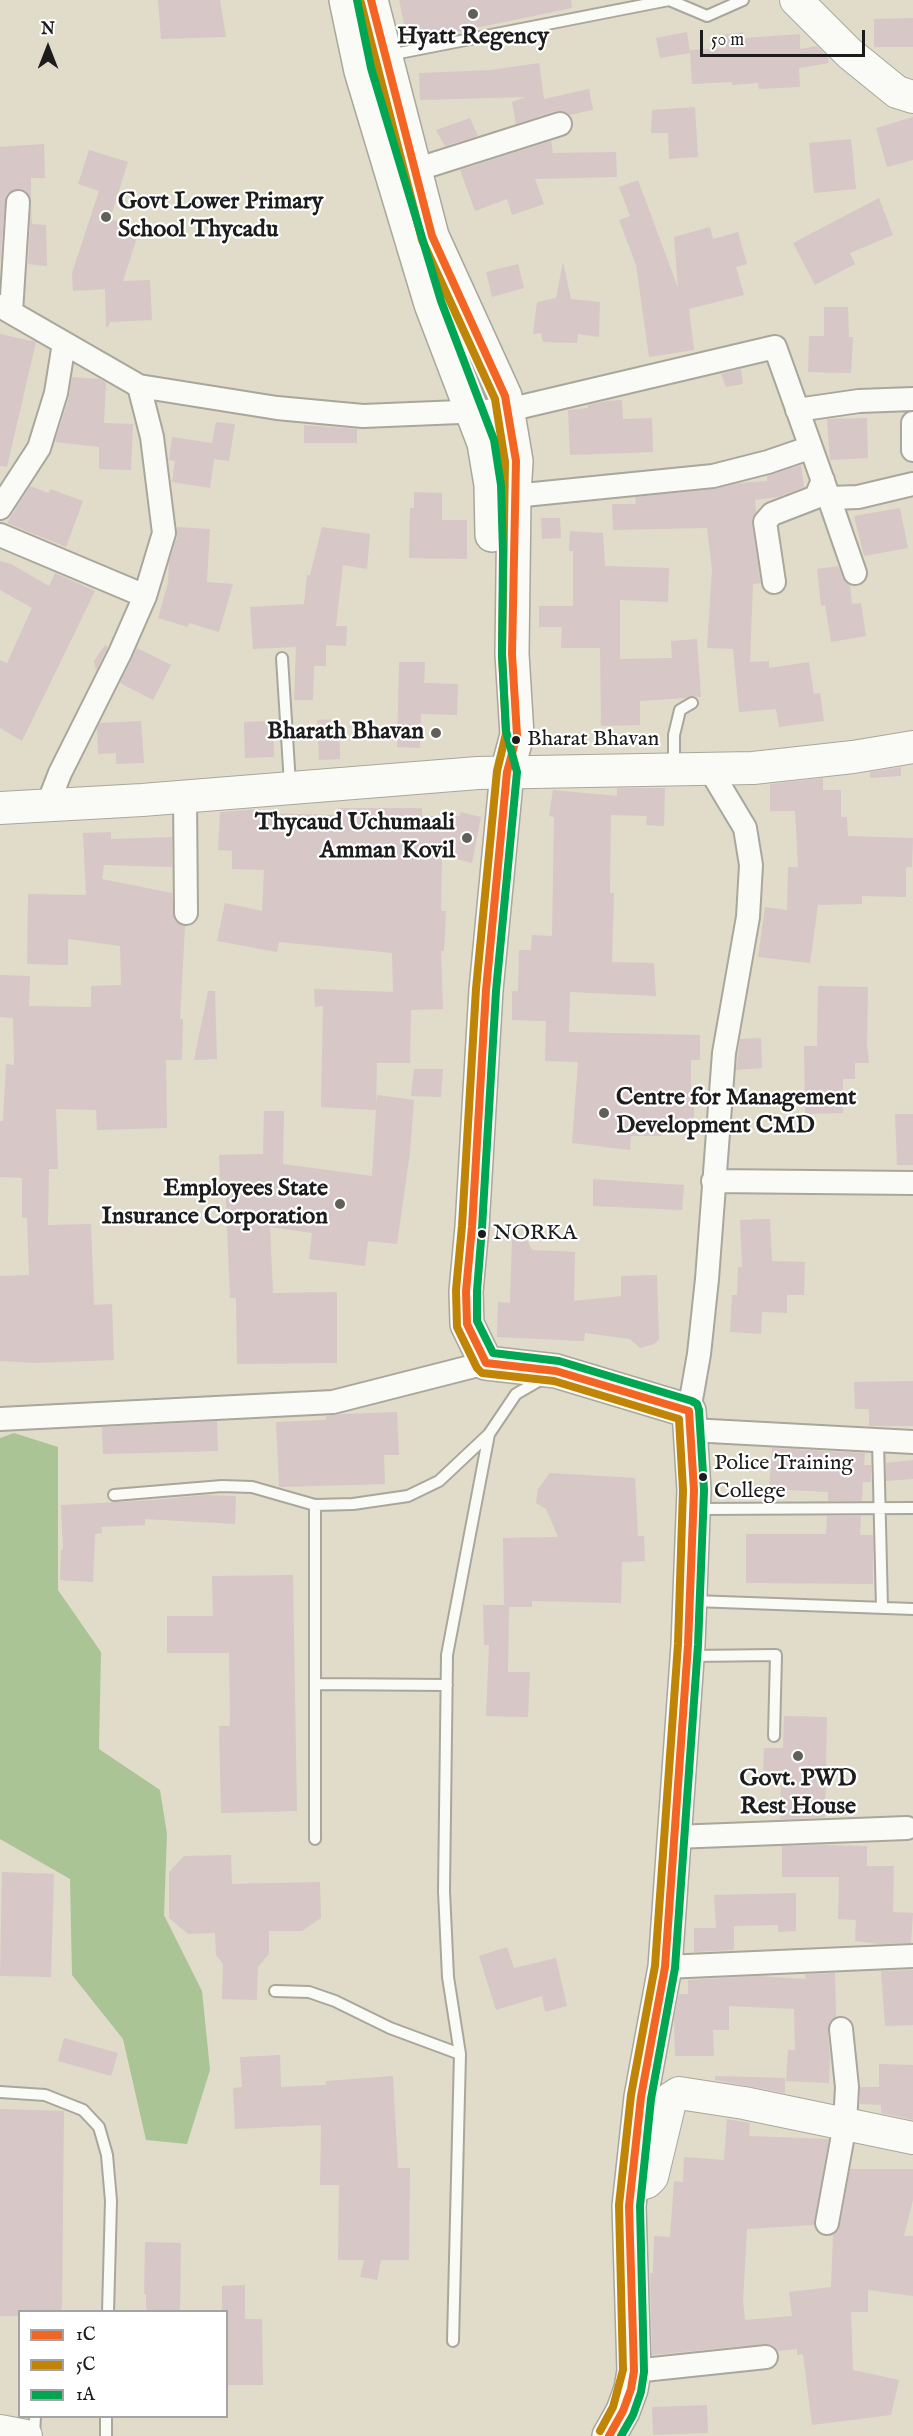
<!DOCTYPE html>
<html>
<head>
<meta charset="utf-8">
<style>
	body { margin:0 }
	#map { position:relative; width:913px; height:2436px; overflow:hidden; background:#e0dcc9; font-family:"IM FELL English",serif }
	canvas { display:block }
	.legend { position:absolute; left:18px; top:2310px; width:210px; height:108px; box-sizing:border-box; background:#fff; border:2px solid #a4a4a4; margin:0; padding:8px 10px; list-style:none; font-size:18px; color:#1c1c1c }
	.legend li { display:flex; align-items:center; gap:12px; height:30px }
	.legend b { width:30px; border:2px solid #a4a4a4 }
	.north { position:absolute; left:18px; top:18px; width:60px; height:60px; -webkit-text-stroke:4px #fff; paint-order:stroke; rotate:0deg; font-size:16px; font-weight:700; line-height:24px; text-align:center; color:#1c1c1c }
	.north::after { content:''; display:block; margin:auto; width:21px; height:27px; background:#1c1c1c; clip-path:polygon(50% 0,100% 100%,50% 72%,0 100%) }
	.scale { position:absolute; left:700px; top:30px; width:165px; height:27px; box-sizing:border-box; border:3px solid #1c1c1c; border-top:0; padding-left:8px; font-size:18px; line-height:21px; white-space:nowrap; color:#1c1c1c; -webkit-text-stroke:4px #fff; paint-order:stroke }
</style>
</head>
<body>
<div id="map">
<canvas width="913" height="2436"></canvas>
<ul class="legend">
<li><b style="height:8px;background:#f26522"></b>1C</li>
<li><b style="height:8px;background:#c08407"></b>5C</li>
<li><b style="height:8px;background:#00a651"></b>1A</li>
</ul>
<div class="north">N</div>
<div class="scale">50 m</div>
</div>
<script>
const ctx = document.querySelector('canvas').getContext('2d');
ctx.lineJoin = 'round';
function fill(path, color) { ctx.fillStyle = color; ctx.fill(path, 'evenodd'); }
const poly = rows => new Path2D(rows.map(r => 'M' + r).join(''));
function trace(path, color, width, dash) { ctx.strokeStyle = color; ctx.lineWidth = width; ctx.lineCap = dash ? 'butt' : 'round'; ctx.setLineDash(dash || []); ctx.stroke(path); }
function write(font, color, halo, rows, align = 'center') {
  ctx.font = font + ' "IM FELL English",serif'; ctx.lineWidth = 4.5; ctx.setLineDash([]); ctx.textBaseline = 'middle'; ctx.strokeStyle = halo; ctx.fillStyle = color; for (const [text, x, y, turn = 0] of rows) {
    ctx.save(); ctx.translate(x, y); ctx.rotate((+turn || 0) * Math.PI / 180); ctx.textAlign = isNaN(turn) ? turn : align; if (halo) ctx.strokeText(text, 0, 0); ctx.fillText(text, 0, 0); ctx.restore();
  }
}
fill(poly([
	[14,1433,58,1447,58,1590,101,1652,99,1749,160,1790,167,1834,164,1915,202,1991,210,2070,187,2144,146,2140,123,2039,72,1975,70,1879,0,1839,0,1438]
]), '#aac495');
fill(poly([
	[158,0,220,0,226,37,161,39],
	[399,0,571,0,572,8,408,42],
	[913,18,913,47,874,47,874,19],
	[687,32,690,53,660,58,656,38],
	[743,32,744,38,800,34,800,49,817,46,828,58,829,63,799,68,800,87,759,89,758,83,732,85,732,82,692,84,690,50,726,48,723,35],
	[539,63,544,99,589,89,593,110,570,115,563,111,556,111,516,124,512,102,526,97,420,100,419,73,491,70],
	[695,107,698,157,669,159,668,133,651,133,652,110],
	[913,117,913,160,887,167,876,128],
	[470,118,478,136,445,146,436,130],
	[851,139,856,189,814,193,809,143],
	[551,141,553,153,616,152,617,177,535,179,544,204,512,215,507,199,475,211,460,170],
	[44,144,45,178,31,178,31,201,26,191,19,189,12,190,6,195,0,263,0,147],
	[89,150,128,162,110,219,140,228,123,281,150,280,152,320,110,322,108,327,106,327,105,289,73,291,72,273,99,191,78,184],
	[638,180,678,288,674,237,710,227,713,239,738,232,747,264,736,267,744,295,689,309,694,350,649,357,636,265,619,220,630,216,619,187],
	[879,198,893,235,850,253,855,264,815,285,793,243],
	[31,206,32,224,46,225,47,266,28,264],
	[563,262,571,299,600,302,599,337,578,334,577,343,543,342,541,333,533,334,537,302,556,298],
	[518,264,524,288,492,297,486,272],
	[824,307,848,307,849,337,853,337,851,373,808,372,809,336,824,336],
	[0,334,36,342,7,467,0,466],
	[741,369,743,384,726,387,721,374],
	[72,377,99,379,106,383,104,423,133,424,131,470,99,469,99,447,55,442,69,397],
	[622,400,623,419,652,418,653,452,570,455,568,410,588,408,588,405,607,401],
	[867,418,868,458,830,460,827,419],
	[216,422,235,424,229,461,214,459,210,488,172,482,175,461,169,460,172,437,212,443],
	[304,425,357,429,357,443,304,443],
	[801,465,804,487,778,497,755,500,756,512,752,524,761,583,753,584,750,662,769,661,769,668,809,662,814,694,820,693,824,721,779,727,776,709,739,712,733,649,707,648,712,569,707,528,613,530,612,504,636,504,635,497,714,489,739,483,767,481,767,476],
	[30,486,49,493,50,489,83,501,66,547,7,523],
	[414,492,442,493,442,520,467,520,467,559,409,558,410,508,414,508],
	[900,508,908,548,864,556,854,516],
	[541,518,560,518,561,538,542,539],
	[177,527,210,529,207,582,233,584,219,632,189,623,188,627,158,618,168,583,169,562,177,537],
	[322,527,370,534,367,569,343,565,336,626,347,626,346,646,326,645,326,666,314,666,313,700,294,700,296,647,253,649,250,607,304,604,307,575,310,575],
	[570,531,603,533,605,566,669,568,668,602,620,600,620,659,672,658,671,641,697,639,701,697,691,696,686,698,640,701,640,725,601,726,600,648,561,648,562,627,539,627,539,606,573,606,573,551,569,551],
	[0,561,11,564,49,586,55,573,95,591,22,741,0,728,0,660,7,663,32,608,0,590],
	[838,566,843,578,850,585,852,604,861,603,866,636,831,642,825,605,821,606,817,569],
	[105,645,108,647,96,671,94,661],
	[137,648,171,665,153,700,120,683],
	[399,662,425,662,424,683,458,684,457,715,421,714,420,748,397,747],
	[339,719,340,759,319,760,317,720],
	[141,721,144,763,116,764,116,753,98,754,97,729,100,723],
	[273,721,274,757,245,758,244,722],
	[901,767,901,776,870,778,870,772],
	[823,778,823,790,841,790,841,817,847,817,848,836,913,838,912,867,906,867,906,897,862,896,862,904,818,905,810,963,758,957,765,907,787,910,788,867,798,867,795,811,770,811,770,784],
	[617,788,665,788,664,826,646,825,647,816,611,815,610,893,614,893,612,962,654,963,656,996,570,992,569,1032,700,1035,700,1060,691,1060,691,1093,694,1093,694,1119,663,1119,662,1136,631,1136,630,1150,572,1143,578,1062,545,1061,546,1021,512,1020,512,991,518,991,519,950,531,950,532,935,552,936,554,817,549,816,553,790,617,796],
	[338,808,422,808,422,816,460,816,460,812,481,817,472,863,442,855,441,911,446,911,444,951,441,951,443,1009,411,1010,410,1063,377,1063,376,1104,377,1095,414,1100,410,1152,397,1244,368,1241,365,1266,309,1259,312,1233,270,1227,273,1293,337,1292,337,1363,237,1364,236,1298,230,1298,225,1180,220,1180,219,1155,263,1154,264,1111,284,1111,283,1164,372,1176,376,1110,321,1107,323,1006,315,1007,314,989,393,992,392,953,279,942,277,952,217,941,225,903,262,911,264,870,232,869,232,851,218,850,220,812,260,809,260,813,338,815],
	[111,832,111,839,172,837,172,867,104,865,102,879,172,893,174,919,179,924,185,926,180,1019,183,1019,182,1060,166,1060,167,1128,97,1130,96,1110,56,1109,58,1169,49,1169,48,1225,91,1224,94,1305,112,1304,114,1360,36,1363,0,1361,0,1276,29,1275,27,1218,22,1218,22,1178,0,1177,0,1121,3,1121,6,1064,14,1065,13,1018,0,1017,0,975,30,976,29,1006,91,1007,91,986,121,985,120,946,68,939,68,965,27,964,28,894,86,895,83,833],
	[818,986,868,987,867,1046,869,1063,855,1063,855,1079,843,1079,843,1113,805,1114,804,1046,817,1046],
	[208,991,215,991,217,1059,194,1060],
	[761,1038,762,1068,736,1070,740,1039],
	[414,1069,443,1069,441,1097,411,1096],
	[895,1114,913,1114,913,1165,897,1165],
	[593,1179,684,1185,682,1210,593,1206],
	[770,1219,772,1261,805,1262,804,1295,787,1295,787,1313,762,1312,761,1334,730,1332,732,1295,737,1295,738,1267,742,1267,740,1220],
	[512,1239,527,1240,532,1250,575,1252,574,1301,621,1296,621,1276,657,1275,659,1339,654,1344,640,1348,630,1339,585,1333,584,1341,497,1337,498,1302,510,1303],
	[913,1381,913,1426,869,1426,869,1409,855,1409,854,1382],
	[397,1412,399,1455,384,1455,385,1484,279,1487,276,1422,326,1420,326,1416,341,1414],
	[217,1421,218,1451,103,1454,102,1427],
	[772,1448,865,1453,864,1465,871,1465,871,1482,863,1482,862,1501,828,1501,828,1492,769,1489],
	[913,1460,913,1479,886,1481,886,1463],
	[550,1473,635,1478,638,1536,644,1536,645,1561,622,1562,621,1603,532,1601,532,1607,509,1607,508,1672,530,1672,528,1717,486,1716,489,1645,484,1645,483,1605,504,1605,503,1538,558,1537,546,1509,536,1503,538,1489],
	[204,1495,236,1496,235,1524,145,1519,145,1525,101,1527,102,1533,95,1534,93,1582,60,1580,61,1550,63,1550,61,1505,154,1500],
	[827,1516,861,1516,860,1535,873,1535,873,1584,746,1583,746,1534,826,1534],
	[293,1575,297,1811,221,1813,219,1726,230,1726,229,1653,167,1653,167,1616,213,1616,212,1576],
	[784,1716,827,1717,825,1818,780,1819,781,1776,763,1776,764,1748,783,1748],
	[824,1845,867,1846,867,1866,894,1866,893,1912,913,1913,911,1943,879,1944,855,1941,856,1920,838,1919,839,1877,782,1877,782,1846],
	[231,1855,232,1884,320,1882,321,1918,302,1931,269,1931,269,1954,258,1967,257,2000,222,1999,223,1964,216,1955,215,1933,188,1934,169,1918,169,1872,184,1856],
	[2,1872,54,1874,51,1977,0,1976],
	[796,1893,796,1931,778,1932,778,1925,734,1926,734,1950,694,1952,694,1928,716,1928,714,1895],
	[507,1947,514,1968,556,1958,567,2006,545,2012,542,1996,496,2010,479,1956],
	[913,1970,913,2025,885,2026,881,1971],
	[835,1973,836,2017,829,2023,828,2030,830,2059,829,2083,786,2081,788,2050,795,2050,794,2009,729,2006,729,2030,713,2030,714,2056,675,2056,674,2019,679,1994,688,1994,688,1980,758,1976,806,1979,805,1974],
	[64,2038,118,2053,111,2076,58,2061],
	[280,2055,281,2087,326,2085,326,2081,393,2076,398,2168,410,2168,409,2260,381,2260,377,2280,360,2277,364,2260,338,2260,339,2185,320,2185,321,2125,235,2129,233,2088,242,2087,240,2057],
	[879,2064,913,2065,913,2120,881,2113,881,2105,860,2104,860,2087,879,2087],
	[715,2076,785,2078,785,2093,715,2080],
	[0,2109,64,2111,62,2312,20,2312,20,2316,0,2316],
	[727,2119,750,2123,749,2136,829,2139,814,2225,747,2229,743,2301,745,2320,792,2316,789,2292,831,2287,833,2235,840,2225,850,2169,913,2169,913,2200,904,2236,913,2236,913,2296,868,2290,868,2312,851,2312,853,2370,899,2380,891,2415,812,2425,803,2354,797,2355,797,2349,778,2351,772,2345,765,2344,652,2355,650,2273,653,2273,654,2236,670,2237,674,2181,683,2182,684,2157,724,2160],
	[145,2242,181,2243,180,2312,146,2312,146,2294,144,2294],
	[245,2285,245,2319,262,2319,263,2385,226,2385,226,2312,222,2312,222,2286],
	[707,2405,708,2433,653,2435,652,2407]
]), '#d7c7c7');
const lane = poly([
	[389,55,669,0,707,16,743,0],
	[282,658,290,784],
	[674,766,674,735,680,710,692,703],
	[878,1441,882,1608],
	[114,1495,222,1486,252,1487,315,1505,353,1504,408,1496,439,1481,489,1434],
	[315,1505,315,1839],
	[697,1509,913,1508],
	[694,1601,913,1609],
	[691,1656,776,1655,774,1736],
	[315,1684,447,1685],
	[275,1991,309,1992,335,2001,390,2028,460,2054],
	[0,2092,45,2095,83,2110,99,2127,107,2155,111,2201,108,2312],
	[453,2341,460,2054,448,1977,444,1891,447,1655,489,1434,516,1394,542,1379],
	[34,2436,35,2416],
	[106,2436,106,2416]
]);
const street = poly([
	[415,170,560,124],
	[0,306,139,386,277,408,363,416,508,410,775,347,829,498,858,497,913,484],
	[11,312,18,202],
	[797,410,859,401,913,399],
	[913,423,913,450],
	[514,496,713,476,768,462,809,448],
	[829,498,855,573],
	[0,508,39,448,56,393,64,343],
	[0,535,145,596],
	[774,582,765,522,772,514,816,497,823,480],
	[185,796,186,913],
	[48,804,60,773,120,653,145,596,164,533,152,437,139,386],
	[713,1181,913,1183],
	[689,1411,699,1354,707,1279,724,1053,748,917,751,865,745,828,709,768],
	[0,1419,333,1402,486,1363],
	[691,1430,913,1442],
	[674,1837,907,1828],
	[665,1967,913,1956],
	[827,2223,845,2124,847,2087,841,2029],
	[634,2371,766,2357]
]);
const secondary = poly([
	[796,0,849,53,897,92,913,97],
	[0,808,142,800,478,773,753,768,853,757,913,747],
	[631,2187,647,2182,652,2177,671,2098,679,2093,744,2103,913,2138],
	[0,2431,26,2436]
]);
const primary = poly([
	[346,0,361,71,431,304,484,443,491,485,492,535],
	[371,0,432,236,505,396,516,461,514,496,512,654,517,735,507,772,486,990,472,1227,466,1291,467,1324,486,1363,556,1371,689,1411,694,1490,688,1645,665,1967,641,2097,629,2206,634,2371,631,2389,623,2411,609,2436]
]);
trace(lane, '#a9a79b', 14);
trace(street, '#a9a79b', 26);
trace(secondary, '#a9a79b', 34);
trace(primary, '#a9a79b', 36);
trace(lane, '#fafaf7', 10);
trace(street, '#fafaf7', 22);
trace(secondary, '#fafaf7', 32);
trace(primary, '#fafaf7', 33);
trace(poly([
	[371,0,432,236,505,396,516,461,512,654,517,735,507,772,486,990,472,1227,466,1291,467,1324,486,1363,556,1371,689,1411,694,1490,688,1645,665,1967,641,2097,629,2206,634,2371,631,2389,623,2411,609,2436]
]), '#f26522', 8);
trace(poly([
	[361,3,422,240,495,399,505,462,502,654,506,734,497,771,476,989,462,1226,456,1290,457,1327,477,1368,482,1373,554,1381,679,1419,683,1490,678,1644,655,1966,631,2095,619,2205,623,2370,613,2407,600,2431]
]), '#c08407', 8);
trace(poly([
	[357,0,371,68,441,301,494,440,501,485,503,552,502,655,506,731,517,772,496,991,482,1228,477,1291,477,1321,493,1353,559,1361,692,1401,697,1404,699,1410,704,1490,698,1645,675,1968,651,2099,640,2206,644,2372,641,2392,633,2415,621,2436]
]), '#00a651', 8);
for (const [x, y, r, color] of [
	[473,14,6,"#615f59"],
	[106,217,6,"#615f59"],
	[436,733,6,"#615f59"],
	[516,740,5,"#1c1c1c"],
	[467,838,6,"#615f59"],
	[604,1113,6,"#615f59"],
	[340,1204,6,"#615f59"],
	[482,1234,5,"#1c1c1c"],
	[703,1477,5,"#1c1c1c"],
	[798,1756,6,"#615f59"]
]) { const dot = new Path2D(); dot.arc(x, y, r, 0, 2 * Math.PI); ctx.fillStyle = color; ctx.fill(dot); trace(dot, '#fff', 2); }
write('22px', '#1c1c1c', '#fff', [
	["Bharat Bhavan",527,740],
	["NORKA",493,1234],
	["Police Training",714,1464],
	["College",714,1492]
], 'left');
write('bold 24px', '#1c1c1c', '#fff', [
	["Hyatt Regency",473,38,"center"],
	["Govt Lower Primary",118,203,"left"],
	["School Thycadu",118,231,"left"],
	["Bharath Bhavan",424,733],
	["Thycaud Uchumaali",455,824],
	["Amman Kovil",455,852],
	["Centre for Management",616,1099,"left"],
	["Development CMD",616,1127,"left"],
	["Employees State",328,1190],
	["Insurance Corporation",328,1218],
	["Govt. PWD",798,1780,"center"],
	["Rest House",798,1808,"center"]
], 'right');
</script>
</body>
</html>
